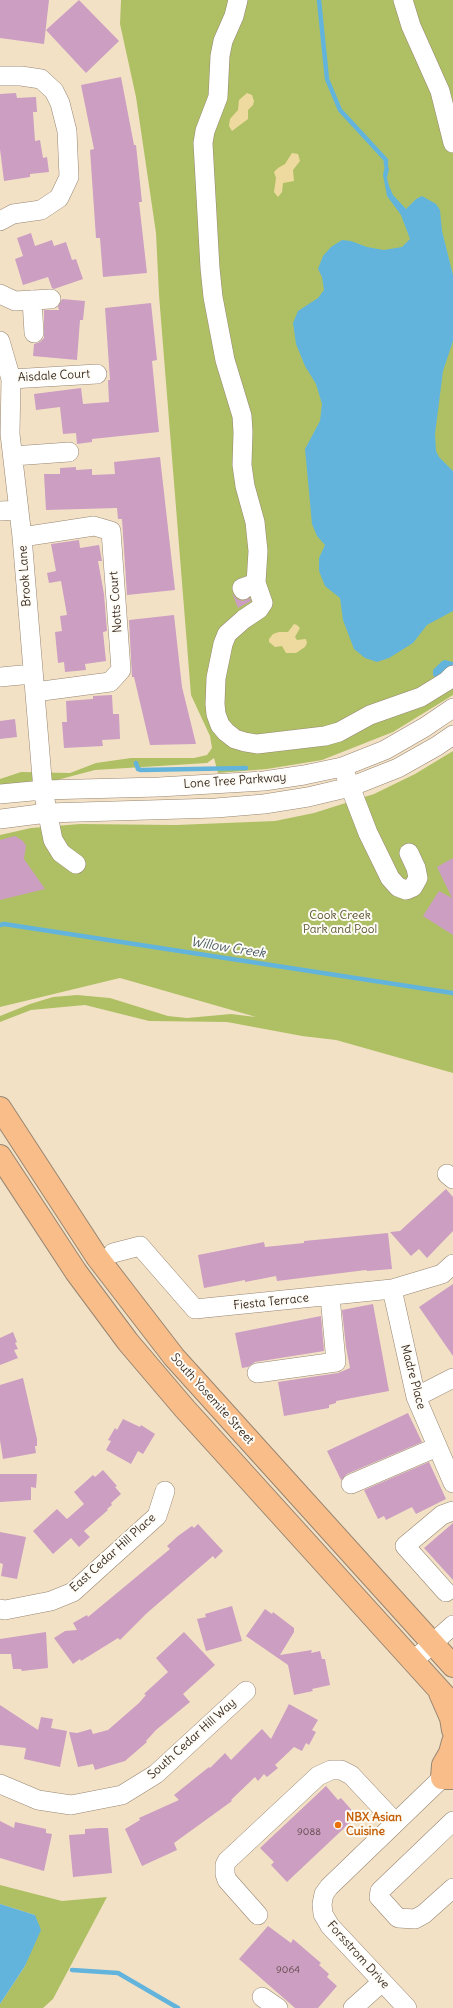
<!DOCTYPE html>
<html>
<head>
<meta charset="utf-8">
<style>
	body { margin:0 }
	canvas { display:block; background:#f3e1c6 }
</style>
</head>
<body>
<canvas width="453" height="2008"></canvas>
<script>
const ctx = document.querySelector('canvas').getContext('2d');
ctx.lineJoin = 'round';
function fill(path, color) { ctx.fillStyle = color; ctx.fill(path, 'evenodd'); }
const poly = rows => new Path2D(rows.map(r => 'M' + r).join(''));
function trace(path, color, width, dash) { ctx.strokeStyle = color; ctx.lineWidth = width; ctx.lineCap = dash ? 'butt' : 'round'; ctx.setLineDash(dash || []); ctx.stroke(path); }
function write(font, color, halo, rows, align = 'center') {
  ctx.font = font + ' Delius,sans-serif'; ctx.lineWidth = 4; ctx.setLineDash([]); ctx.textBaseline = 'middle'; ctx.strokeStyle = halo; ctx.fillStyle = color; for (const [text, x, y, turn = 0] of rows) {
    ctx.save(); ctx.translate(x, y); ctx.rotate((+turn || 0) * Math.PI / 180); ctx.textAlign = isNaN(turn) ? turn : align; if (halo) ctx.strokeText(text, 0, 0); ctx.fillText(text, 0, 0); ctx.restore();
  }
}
fill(poly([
	[121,0,453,0,453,695,393,732,322,760,267,769,218,773,214,758,207,763,95,770,57,780,18,783,0,787,0,779,21,772,70,773,96,763,131,758,194,758,207,755,212,748,210,736,191,695,159,295,156,233,136,97,120,24],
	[453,751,453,1073,336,1040,302,1036,227,1022,149,1021,85,1005,31,1010,0,1022,0,1016,30,1004,53,997,77,995,110,998,168,1016,187,1018,231,1014,256,1017,120,978,0,1007,0,835,31,828,80,824,176,825,275,821,314,813,374,794,415,774],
	[0,1885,62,1901,107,1897,53,1999,43,2008,0,2008,0,2004,25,1966,29,1953,35,1915,0,1904]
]), '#afc064');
fill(poly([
	[247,93,252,95,254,101,253,105,248,110,248,119,232,131,229,126,230,119,238,110,239,100],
	[292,153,298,154,300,161,293,170,294,181,283,183,282,192,278,197,274,192,276,178,274,172,278,168,285,164],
	[294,624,297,625,300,628,295,637,297,640,306,639,307,643,305,647,296,653,286,653,282,646,275,647,269,642,269,639,273,634,279,632,288,632]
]), '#eeda9e');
fill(poly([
	[386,160,389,169,387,178,389,186,393,195,406,209,416,199,422,196,436,204,440,210,442,231,453,275,453,341,443,371,435,434,436,451,439,457,453,471,453,611,427,625,413,643,389,658,377,662,365,658,354,649,343,620,340,598,325,586,319,571,319,558,325,545,317,536,312,524,305,449,320,421,322,404,316,384,305,366,296,344,293,323,298,311,318,298,324,290,322,277,318,269,323,256,331,247,342,240,351,241,367,247,384,250,402,247,410,239,401,215,387,196,383,175],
	[445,660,453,662,453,670,437,680,433,675,433,670,442,661],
	[0,1904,35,1915,41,1930,25,1966,0,2004]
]), '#62b4dd');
trace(poly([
	[319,0,327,79,340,110,386,160,386,165],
	[136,763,138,769,141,770,246,768],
	[0,925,4,924,453,993],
	[72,1970,118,1973,178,2008]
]), '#62b4dd', 4.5);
fill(poly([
	[0,0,49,0,44,44,0,38],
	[79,0,119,41,86,73,46,30],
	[121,77,134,145,136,145,142,202,139,202,147,273,103,277,100,238,96,238,90,150,94,149,81,85],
	[16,93,17,98,36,97,37,112,33,112,35,141,40,140,43,158,47,157,49,172,30,174,30,177,4,181,0,149,0,94],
	[31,233,35,246,52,240,54,246,66,242,72,260,76,259,83,279,54,289,52,288,48,277,23,285,15,259,23,256,17,238],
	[62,299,85,301,83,320,80,320,77,360,33,356,34,344,40,342,44,338,44,310,59,310,58,307],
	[151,303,157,360,152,361,159,432,92,439,92,442,77,444,76,433,63,434,60,407,36,410,34,394,81,388,83,404,109,402,108,380,110,380,105,308],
	[160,457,175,590,127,595,122,519,118,519,117,508,46,510,44,474,60,474,60,468,76,467,76,470,92,469,92,475,115,474,114,462],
	[79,540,80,548,99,545,102,561,98,561,104,594,107,631,103,632,106,661,85,664,86,670,65,672,64,662,58,663,55,632,62,631,60,616,67,615,61,581,49,583,47,573,56,571,51,544],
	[232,593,237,599,243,601,250,598,251,601,238,608],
	[174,615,182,687,196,744,150,745,134,677,132,677,129,620],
	[112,695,113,714,119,714,120,739,102,740,103,746,64,748,62,722,67,722,66,701,93,699,93,696],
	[15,719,17,737,0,739,0,721],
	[15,836,23,841,26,846,24,859,45,889,0,900,0,840],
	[453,858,453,935,423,916,439,891,452,898,437,867],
	[446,1189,453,1197,453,1231,427,1258,419,1249,411,1256,390,1232,400,1231],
	[388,1233,392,1269,367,1271,366,1270,277,1281,276,1276,245,1282,245,1280,204,1288,198,1255,264,1242,265,1247,304,1243,304,1241],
	[453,1284,453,1356,419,1307],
	[373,1304,389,1391,336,1401,336,1403,329,1405,329,1408,284,1416,278,1382,338,1373,350,1368,346,1347,342,1310],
	[321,1316,324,1351,255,1362,248,1367,242,1368,235,1333],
	[13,1332,17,1342,15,1343,18,1349,14,1350,18,1358,0,1365,0,1338],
	[23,1378,37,1439,37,1446,35,1446,36,1453,3,1459,0,1440,0,1385],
	[408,1413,422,1442,347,1474,341,1480,327,1451],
	[123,1419,140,1427,141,1425,155,1434,143,1454,138,1451,131,1464,106,1450,111,1441,108,1440,115,1428,117,1430],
	[429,1462,446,1499,416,1514,412,1507,386,1520,384,1516,378,1519,364,1490],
	[103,1470,117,1486,115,1487,121,1494,111,1503,112,1505,107,1509,108,1510,84,1531,90,1537,79,1547,71,1538,53,1554,33,1531,57,1509,67,1519,84,1504,74,1492,93,1475,95,1477],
	[0,1474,37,1474,36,1488,31,1487,31,1500,0,1502],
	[453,1523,453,1580,424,1548],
	[198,1524,223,1551,215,1559,213,1556,147,1613,120,1640,118,1638,81,1661,80,1659,73,1664,54,1638,65,1631,77,1630,73,1623,87,1615,88,1617,170,1549,167,1546,178,1536,192,1526,194,1528],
	[0,1532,26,1537,17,1579,1,1576,3,1564,0,1563],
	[232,1606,242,1641,206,1651,197,1619,206,1617,205,1614],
	[265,1609,272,1614,273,1612,294,1628,294,1632,280,1655,312,1650,311,1653,320,1651,322,1659,325,1659,330,1685,312,1689,313,1691,294,1695,288,1665,246,1636],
	[46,1632,48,1668,22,1671,21,1669,13,1669,11,1654,0,1654,0,1639],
	[184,1632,215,1665,183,1694,190,1702,156,1730,146,1741,147,1742,125,1761,95,1770,93,1764,78,1767,69,1732,77,1733,91,1729,93,1734,108,1730,139,1703,146,1695,144,1694,168,1672,156,1658],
	[289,1704,318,1720,312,1730,316,1732,309,1745,306,1743,302,1751,294,1747,275,1765,278,1768,267,1777,264,1774,258,1781,255,1777,231,1800,232,1801,174,1843,177,1850,142,1866,125,1829,140,1820,139,1818,179,1800,174,1795,209,1767,210,1768,225,1753,231,1760,262,1729,271,1739],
	[0,1705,38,1730,41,1717,53,1719,51,1728,67,1731,60,1767,24,1759,26,1748,0,1745],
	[326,1786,338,1800,341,1798,357,1816,287,1882,271,1865,274,1862,260,1848],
	[0,1821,14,1828,15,1822,46,1829,46,1833,52,1834,44,1871,0,1858],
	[100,1828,108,1828,112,1873,73,1877,69,1835,85,1834,85,1829],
	[268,1926,291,1943,293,1939,321,1963,319,1965,329,1974,327,1977,337,1986,318,2008,295,2008,239,1959]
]), '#cb9ec2');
const minor = poly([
	[238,0,234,16,223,41,220,56,218,97,205,131,203,143,210,268,213,297,225,360,242,416,243,432,242,465,245,486,255,522,258,551,256,583,263,603,259,609,244,619,227,634,223,644,216,678,215,704,216,714,220,725,226,732,235,739,245,742,257,744,325,736,339,732,370,715,421,697,447,681,453,675],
	[403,0,411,26,440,91,453,143],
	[0,76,21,76,41,79,54,91,60,103,67,131,69,177,59,198,41,210,13,214,0,221],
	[0,294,15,301,51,299],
	[32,300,34,333],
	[0,341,11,379,10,434,22,537,43,790,53,840,61,853,76,864],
	[11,379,97,374],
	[13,456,69,452],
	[0,511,18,510],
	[22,537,94,526,111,531,121,670,110,682,35,692],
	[243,590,242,588,256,583],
	[0,677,32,674],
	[346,776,368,833,390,878,398,887,406,890,413,887,418,878,416,868,409,853],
	[0,794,43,790,159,787,264,781,304,775,342,767,385,750,425,727,453,708],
	[0,819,47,813,216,808,264,804,308,797,350,787,398,768,437,746,453,735],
	[447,1174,453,1179],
	[113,1253,140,1246,195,1309,392,1289,442,1274,453,1264],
	[392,1289,416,1397,453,1483],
	[257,1373,336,1362,330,1296],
	[416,1397,453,1378],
	[351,1484,437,1447],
	[446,1592,405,1546,442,1515,453,1511],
	[0,1609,5,1610,51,1601,73,1592,157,1516,165,1491],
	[412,1662,453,1625],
	[0,1784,38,1800,71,1805,122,1795,156,1774,246,1691],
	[453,1821,380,1891,379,1897,398,1918,415,1919,424,1914,453,1888],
	[258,1915,227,1880,225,1874,225,1865,227,1861,318,1776,331,1770,341,1770,351,1775,395,1822],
	[262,1997,278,2008],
	[353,2008,382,1982],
	[407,2008,330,1926,323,1914,322,1904,324,1894,329,1887,442,1778]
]);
const major = poly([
	[0,1108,97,1257,174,1357,453,1666],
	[0,1156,76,1272,128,1342,185,1409,453,1705],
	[440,1693,451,1718,453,1730],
	[453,1742,450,1753,443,1765,442,1778,453,1778]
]);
trace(minor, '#978672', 20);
trace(major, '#978672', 24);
trace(minor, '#fff', 19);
trace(major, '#f8bd89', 22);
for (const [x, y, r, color] of [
	[338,1825,4,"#e8710a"]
]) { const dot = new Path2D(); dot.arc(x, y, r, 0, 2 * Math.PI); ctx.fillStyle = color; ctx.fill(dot); trace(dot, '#fdfcf7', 1.5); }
write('10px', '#5f4747', null, [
	["9088",309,1832],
	["9064",288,1970]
]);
write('12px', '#3b2a1e', '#fdfcf7', [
	["Aisdale Court",54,376,-3],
	["Brook Lane",25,576,-94],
	["Notts Court",116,602,-94],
	["Lone Tree Parkway",235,781,-4],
	["Fiesta Terrace",271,1302,-6],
	["Madre Place",413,1377,75],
	["South Yosemite Street",212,1399,48],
	["East Cedar Hill Place",113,1553,-42],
	["South Cedar Hill Way",192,1739,-42],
	["Forsstrom Drive",358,1955,48]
]);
write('12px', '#5e5733', '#fdfcf7', [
	["Cook Creek",340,916],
	["Park and Pool",340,930]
]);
write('bold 12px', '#c56008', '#fdfcf7', [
	["NBX Asian",346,1818],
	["Cuisine",346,1832]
], 'left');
write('italic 13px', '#495a61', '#fdfcf7', [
	["Willow Creek",228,948,9]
]);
</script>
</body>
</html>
